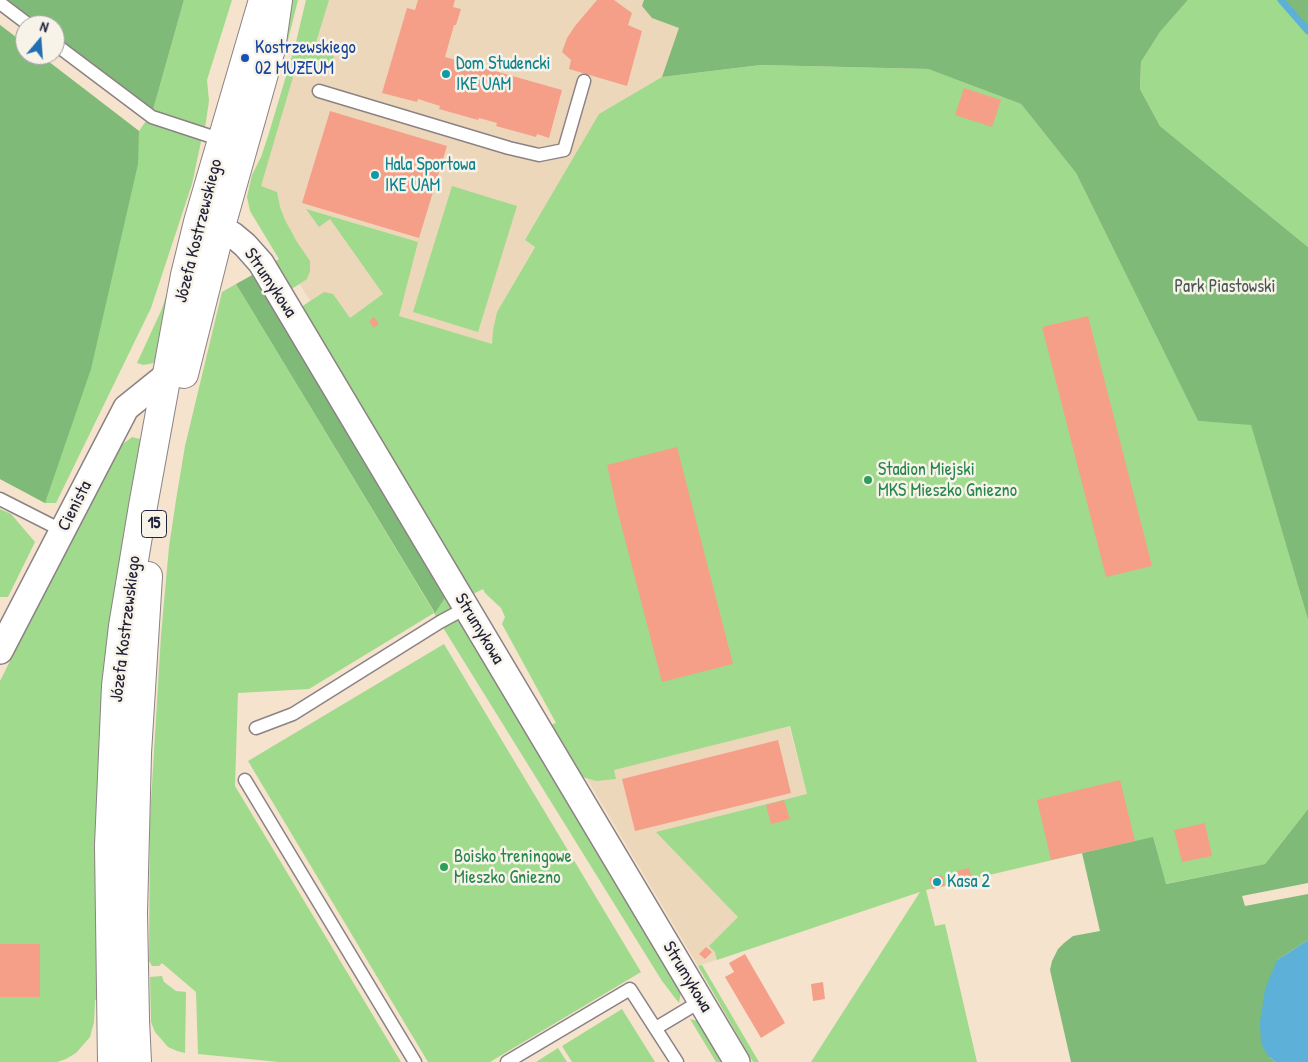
<!DOCTYPE html>
<html>
<head>
<meta charset="utf-8">
<style>
	body { margin:0 }
	#map { position:relative; width:1308px; height:1062px; overflow:hidden; background:#f5e3cd; font-family:"Patrick Hand",sans-serif }
	canvas { display:block }
	.north { position:absolute; left:15px; top:15px; width:50px; height:50px; box-sizing:border-box; background:#f7f3e8; border:1px solid #a29fa3; border-radius:50%; rotate:18deg; font-size:14px; font-weight:700; line-height:20px; text-align:center; color:#22223b }
	.north::after { content:''; display:block; margin:auto; width:18px; height:22px; background:#1f6fb2; clip-path:polygon(50% 0,100% 100%,50% 72%,0 100%) }
</style>
</head>
<body>
<div id="map">
<canvas width="1308" height="1062"></canvas>
<div class="north">N</div>
</div>
<script>
const ctx = document.querySelector('canvas').getContext('2d');
ctx.lineJoin = 'round';
function fill(path, color) { ctx.fillStyle = color; ctx.fill(path, 'evenodd'); }
const poly = rows => new Path2D(rows.map(r => 'M' + r).join(''));
function trace(path, color, width, dash) { ctx.strokeStyle = color; ctx.lineWidth = width; ctx.lineCap = dash ? 'butt' : 'round'; ctx.setLineDash(dash || []); ctx.stroke(path); }
function write(font, color, halo, rows, align = 'center') {
  ctx.font = font + ' "Patrick Hand",sans-serif'; ctx.lineWidth = 5; ctx.setLineDash([]); ctx.textBaseline = 'middle'; ctx.strokeStyle = halo; ctx.fillStyle = color; for (const [text, x, y, turn = 0] of rows) {
    ctx.save(); ctx.translate(x, y); ctx.rotate((+turn || 0) * Math.PI / 180); ctx.textAlign = isNaN(turn) ? turn : align; if (halo) ctx.strokeText(text, 0, 0); ctx.fillText(text, 0, 0); ctx.restore();
  }
}
fill(poly([
	[312,0,702,0,679,75,662,77,525,240,535,246,497,312,493,330,491,376,433,498,251,206],
	[789,726,809,801,921,891,698,966,574,757]
]), '#edd7ba');
fill(poly([
	[184,0,232,0,207,80,209,101,205,128,153,110],
	[292,0,298,0,288,40,253,152],
	[306,0,329,0,314,49,334,56,332,63,326,68,298,60,261,186,277,192,280,207,285,220,297,242,310,261,310,271,307,279,287,292,270,265,279,259,250,211,247,197,252,175,261,157,269,133,295,46],
	[1188,0,1308,0,1308,247,1160,126,1140,89,1141,62,1160,32],
	[0,25,25,44,25,55,40,55,139,131,146,121,202,137,192,184,151,308,56,503,45,503,0,479],
	[761,65,928,69,1021,104,1076,173,1198,421,1251,424,1308,620,1308,809,1265,864,1165,884,1152,838,1082,853,926,890,935,926,945,924,977,1062,811,1062,920,892,717,960,715,952,709,946,738,917,656,832,807,794,790,726,614,770,616,779,596,781,576,775,545,727,556,723,502,624,505,617,501,608,485,593,483,589,467,597,298,309,324,292,333,294,350,318,383,294,330,219,319,227,306,209,418,242,399,316,492,344,493,330,497,312,535,247,525,240,599,114,662,77],
	[452,186,517,206,478,332,413,312],
	[183,246,157,362,149,364,143,365,137,363,161,311],
	[236,284,434,612,446,596,681,991,679,1003,662,981,434,613,309,689,238,693,235,786,401,1062,279,1062,198,1054,196,992,162,963,159,966,152,966,149,961,150,818,161,635,169,547,176,500,185,446,222,292],
	[132,437,140,439,143,445,100,1000,95,1000,94,1022,90,1037,76,1053,66,1059,57,1062,0,1062,0,681,106,470,123,444],
	[0,509,11,514,35,542,8,597,0,597],
	[444,644,641,972,490,1062,428,1062,248,761],
	[702,965,759,1062,753,1062,698,966],
	[162,976,164,982,176,991,186,992,185,1053,177,1051,168,1047,155,1032,151,1022,150,977],
	[622,1009,655,1062,572,1062,562,1046],
	[690,1019,698,1021,724,1062,716,1062],
	[558,1048,567,1062,536,1062]
]), '#a0da8d');
fill(poly([
	[7,0,184,0,153,110,55,36,55,25,40,25],
	[644,0,1188,0,1160,32,1141,62,1140,89,1160,126,1308,247,1308,620,1251,425,1198,421,1076,173,1021,104,928,69,761,65,662,77,679,28,652,18,642,6],
	[1281,0,1308,0,1308,31,1283,3],
	[0,25,25,44,25,55,40,55,139,131,138,164,91,369,45,503,0,479],
	[254,274,446,596,435,613,236,284],
	[1308,809,1308,883,1242,896,1245,906,1308,894,1308,940,1277,960,1269,1057,1276,1062,1071,1062,1050,970,1052,961,1058,949,1064,943,1073,936,1100,931,1082,853,1153,837,1166,884,1265,864]
]), '#80ba78');
fill(poly([
	[1308,940,1308,1062,1276,1062,1269,1057,1261,1044,1260,1022,1265,989,1277,960]
]), '#5db0d8');
trace(poly([
	[1281,0,1308,31]
]), '#5db0d8', 7);
fill(poly([
	[418,0,455,0,453,7,461,9,456,25,454,25,445,57,562,90,549,138,537,134,536,137,496,126,497,123,479,118,478,120,439,109,440,106,418,99,417,102,382,93,407,8,415,10],
	[597,0,614,0,632,13,628,25,642,31,627,86,569,69,571,60,562,52,567,38,575,26],
	[964,88,1001,100,992,127,955,115],
	[330,111,447,146,419,238,302,203],
	[1088,316,1152,566,1106,577,1042,327],
	[374,317,379,324,374,328,369,321],
	[677,447,733,664,662,682,616,505,607,465],
	[778,740,791,793,635,831,622,779],
	[1120,780,1135,841,1051,860,1037,800],
	[784,800,790,819,771,824,766,805],
	[1205,823,1212,856,1182,862,1174,830],
	[969,868,972,879,960,882,957,871],
	[942,875,945,886,932,889,929,878],
	[0,944,40,944,40,997,0,997],
	[706,947,712,952,705,959,699,954],
	[745,954,785,1023,761,1038,725,977,734,972,729,963],
	[823,982,825,999,813,1001,811,984]
]), '#f69f88');
const lane = poly([
	[0,3,29,25],
	[55,44,152,117,222,140],
	[319,91,509,148,539,155,564,150,584,81],
	[0,499,63,531],
	[256,728,293,714,440,622,466,608],
	[245,780,415,1062],
	[656,1028,701,1001],
	[507,1062,630,989,677,1062]
]);
const street = poly([
	[203,224,220,228,233,235,245,245,261,263,737,1062],
	[0,651,126,408,167,375]
]);
const primary = poly([
	[184,374,223,219,271,49,278,0],
	[112,1062,109,845,116,686,123,626,143,506,185,275,198,222,263,0],
	[137,1062,135,1020,133,913,137,753,148,576]
]);
trace(lane, '#8c8284', 15);
trace(street, '#8c8284', 28);
trace(primary, '#8c8284', 30);
trace(lane, '#fff', 12);
trace(street, '#fff', 25);
trace(primary, '#fff', 28);
for (const [x, y, r, color] of [
	[245,58,5,"#1a4fb4"],
	[446,74,5,"#0f9aa8"],
	[375,175,5,"#0f9aa8"],
	[868,480,5,"#2e9e5b"],
	[444,867,5,"#2e9e5b"],
	[937,882,5,"#0f9aa8"]
]) { const dot = new Path2D(); dot.arc(x, y, r, 0, 2 * Math.PI); ctx.fillStyle = color; ctx.fill(dot); trace(dot, '#f7f3e8', 2); }
for (const [x, y, w] of [
	[154,524,25]
]) { const box = new Path2D(); box.roundRect(x - w / 2, y - 13.5, w, 27, 4); ctx.fillStyle = '#f7f3e8'; ctx.fill(box); trace(box, '#22223b', 1); }
write('bold 16px', '#22223b', null, [
	["15",154,524]
]);
write('18px', '#164399', '#f7f3e8', [
	["Kostrzewskiego",255,48],
	["02 MUZEUM",255,69]
], 'left');
write('18px', '#0d838f', '#f7f3e8', [
	["Dom Studencki",456,64],
	["IKE UAM",456,85],
	["Hala Sportowa",385,165],
	["IKE UAM",385,186],
	["Kasa 2",947,882]
], 'left');
write('18px', '#22223b', '#f7f3e8', [
	["Józefa Kostrzewskiego",199,231,-76],
	["Strumykowa",270,283,56],
	["Cienista",75,506,-63],
	["Józefa Kostrzewskiego",126,629,-83],
	["Strumykowa",479,629,59],
	["Strumykowa",687,977,59]
]);
write('18px', '#485954', '#f7f3e8', [
	["Park Piastowski",1225,287]
]);
write('18px', '#27864d', '#f7f3e8', [
	["Stadion Miejski",878,470],
	["MKS Mieszko Gniezno",878,491],
	["Boisko treningowe",454,857],
	["Mieszko Gniezno",454,878]
], 'left');
</script>
</body>
</html>
